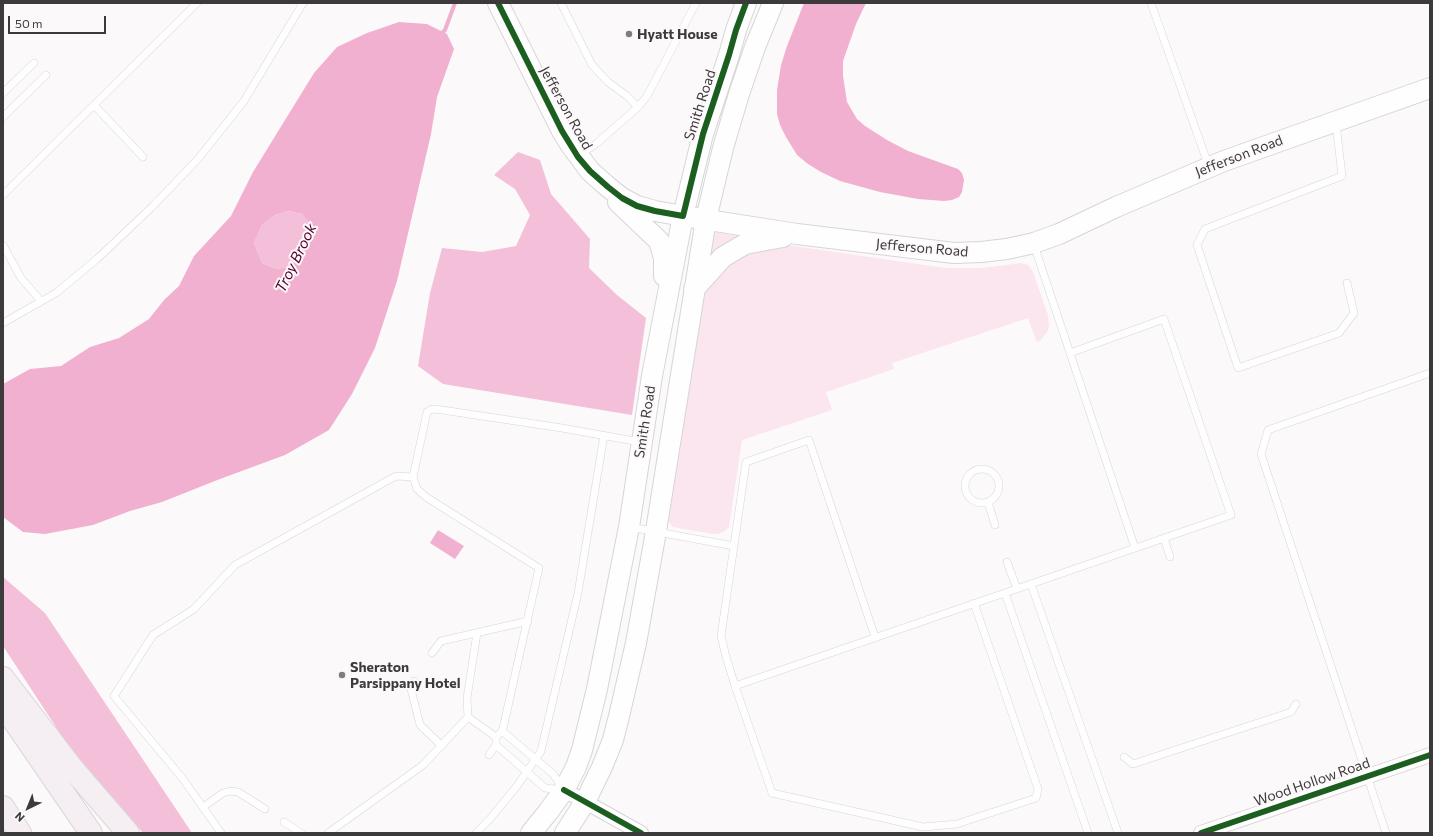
<!DOCTYPE html>
<html>
<head>
<meta charset="utf-8">
<style>
	body { margin:0 }
	#map { position:relative; width:1433px; height:836px; overflow:hidden; background:#fcf9fa; font-family:Commissioner,sans-serif }
	canvas { display:block }
	.frame { position:absolute; inset:0; border:4px solid #3c3a3b; pointer-events:none }
	.north { position:absolute; left:8px; top:788px; width:40px; height:40px; -webkit-text-stroke:3px #fdf8fa; paint-order:stroke; rotate:223deg; font-size:11px; font-weight:700; line-height:16px; text-align:center; color:#3c3a3b }
	.north::after { content:''; display:block; margin:auto; width:14px; height:18px; background:#3c3a3b; clip-path:polygon(50% 0,100% 100%,50% 72%,0 100%) }
	.scale { position:absolute; left:8px; top:16px; width:98px; height:18px; box-sizing:border-box; border:2px solid #3c3a3b; border-top:0; padding-left:5px; font-size:12px; line-height:14px; white-space:nowrap; color:#3c3a3b; -webkit-text-stroke:3px #fdf8fa; paint-order:stroke }
</style>
</head>
<body>
<div id="map">
<canvas width="1433" height="836"></canvas>
<div class="frame"></div>
<div class="north">N</div>
<div class="scale">50 m</div>
</div>
<script>
const ctx = document.querySelector('canvas').getContext('2d');
ctx.lineJoin = 'round';
function fill(path, color) { ctx.fillStyle = color; ctx.fill(path, 'evenodd'); }
const poly = rows => new Path2D(rows.map(r => 'M' + r).join(''));
function trace(path, color, width, dash) { ctx.strokeStyle = color; ctx.lineWidth = width; ctx.lineCap = dash ? 'butt' : 'round'; ctx.setLineDash(dash || []); ctx.stroke(path); }
function write(font, color, halo, rows, align = 'center') {
  ctx.font = font + ' Commissioner,sans-serif'; ctx.lineWidth = 4; ctx.setLineDash([]); ctx.textBaseline = 'middle'; ctx.strokeStyle = halo; ctx.fillStyle = color; for (const [text, x, y, turn = 0] of rows) {
    ctx.save(); ctx.translate(x, y); ctx.rotate((+turn || 0) * Math.PI / 180); ctx.textAlign = isNaN(turn) ? turn : align; if (halo) ctx.strokeText(text, 0, 0); ctx.fillText(text, 0, 0); ctx.restore();
  }
}
fill(poly([
	[713,232,744,237,707,263],
	[787,245,945,268,983,268,1021,263,1028,265,1033,272,1048,315,1049,327,1047,332,1041,340,1037,342,1028,318,892,363,894,369,826,392,832,410,742,440,729,527,725,531,718,534,713,534,673,527,667,520,701,302,705,292,717,274,744,254]
]), '#fbe5ee');
fill(poly([
	[518,152,540,160,551,194,590,239,589,268,617,295,646,318,632,415,443,384,418,366,430,293,442,248,482,252,516,246,530,215,515,189,494,175],
	[288,211,302,214,311,226,312,239,305,253,289,267,276,269,262,263,254,243,262,225,275,215],
	[3,577,45,613,192,833,143,833,71,750,3,646]
]), '#f4c0d9');
fill(poly([
	[804,3,866,3,856,24,843,61,843,76,847,102,857,119,865,126,887,140,908,151,958,169,962,173,964,180,962,192,959,197,952,200,944,201,918,199,880,192,840,181,821,172,808,164,797,155,786,137,780,125,777,114,777,90,781,65,787,46],
	[399,22,427,24,447,34,454,49,437,97,431,134,397,281,375,348,352,394,329,430,285,455,220,479,162,502,130,511,93,525,45,534,23,532,3,517,3,384,30,369,61,366,90,347,119,338,149,319,164,300,179,286,194,256,231,216,253,172,314,73,337,47,367,33],
	[288,211,302,214,311,226,312,239,305,253,289,267,276,269,262,263,254,243,262,225,275,215],
	[438,530,464,546,455,559,430,543]
]), '#f1b0cf');
trace(poly([
	[440,35,445,30,455,3]
]), '#f1b0cf', 4);
const lane = poly([
	[561,3,592,65,608,82,627,96,638,107],
	[1151,3,1209,167],
	[3,93,34,63],
	[94,105,143,157],
	[3,117,46,75],
	[1336,123,1342,176,1205,229,1197,245,1238,368,1339,333,1354,313,1347,283],
	[580,155,597,143,638,107,647,96,696,3],
	[3,195,197,3],
	[3,245,21,278,41,301],
	[1034,245,1135,548],
	[3,323,56,293,97,259,152,207,198,159,244,101,303,3],
	'965 486a17 17 0 1 1 34 0a17 17 0 1 1-34 0Z',
	[988,502,995,525],
	[630,527,734,546],
	[1164,538,1170,557],
	[1007,562,1017,589],
	[1031,584,1118,833],
	[1005,593,1088,833],
	[875,637,809,440,746,462,721,636,726,657,735,686,772,793,923,827,957,824,1036,798,1038,789,974,603],
	[432,653,441,641,528,621],
	[414,681,411,689,420,725,442,746],
	[735,686,1231,515,1164,319,1070,353],
	[468,717,496,737],
	[502,731,553,774,563,788],
	[496,745,545,788,562,790],
	[489,755,496,745,496,737,502,731,504,724,539,568,426,497,417,489,413,477,427,412,432,409,442,410,562,428,640,442],
	[1124,757,1133,764,1291,712,1296,704],
	[203,807,223,793,230,791,238,792,265,809],
	[284,822,301,833],
	[221,833,183,779,114,696,153,635,194,609,235,565,396,476,413,477],
	[328,833,423,765,468,717,467,698,477,633],
	[476,833,489,820,517,786,541,751,578,593,604,435],
	[1386,833,1261,454,1268,430,1430,373]
]);
const street = poly([
	[564,790,641,833],
	[1201,833,1430,755]
]);
const secondary = poly([
	[498,3,562,131,570,144,590,171,608,187,622,198,637,206,655,211,683,216,797,234,954,253,981,252,1007,249,1034,243,1059,234,1116,207,1224,161,1430,88],
	[618,202,659,241,664,258,664,276],
	[694,289,723,257,745,244,783,237],
	[531,833,548,812,564,790,576,767,582,750,597,689,629,527,652,376,683,216,703,134,729,55,736,30,746,3],
	[565,833,585,802,602,767,613,740,620,712,636,643,655,537,706,219,723,148,739,94,755,47,773,3]
]);
const highway = poly([
	[3,678,72,768,128,833],
	[3,705,91,833],
	[3,807,20,833]
]);
trace(lane, '#d7d5d6', 8);
trace(street, '#d7d5d6', 16);
trace(secondary, '#d7d5d6', 22);
trace(highway, '#d7d5d6', 24);
trace(lane, '#fffefe', 7);
trace(street, '#fffefe', 14);
trace(secondary, '#fffefe', 20);
trace(highway, '#f5eef2', 22);
trace(poly([
	[498,3,562,131,578,157,590,171,608,187,622,198,637,206,655,211,683,216,703,134,729,55,736,30,746,3],
	[564,790,641,833],
	[1201,833,1430,755]
]), '#1b5e20', 6);
for (const [x, y, r, color] of [
	[629,34,4,"#7f7d7e"],
	[342,675,4,"#7f7d7e"]
]) { const dot = new Path2D(); dot.arc(x, y, r, 0, 2 * Math.PI); ctx.fillStyle = color; ctx.fill(dot); trace(dot, '#fdf8fa', 1.5); }
write('bold 14px', '#3c3a3b', '#fdf8fa', [
	["Hyatt House",637,34],
	["Sheraton",350,667],
	["Parsippany Hotel",350,683]
], 'left');
write('14px', '#3c3a3b', '#fdf8fa', [
	["Smith Road",700,105,-72],
	["Jefferson Road",566,108,61],
	["Jefferson Road",1239,156,-21],
	["Jefferson Road",922,248,5],
	["Smith Road",645,422,-81],
	["Wood Hollow Road",1312,782,-19]
]);
write('italic 15px', '#530034', '#fdf8fa', [
	["Troy Brook",296,258,-64]
]);
</script>
</body>
</html>
